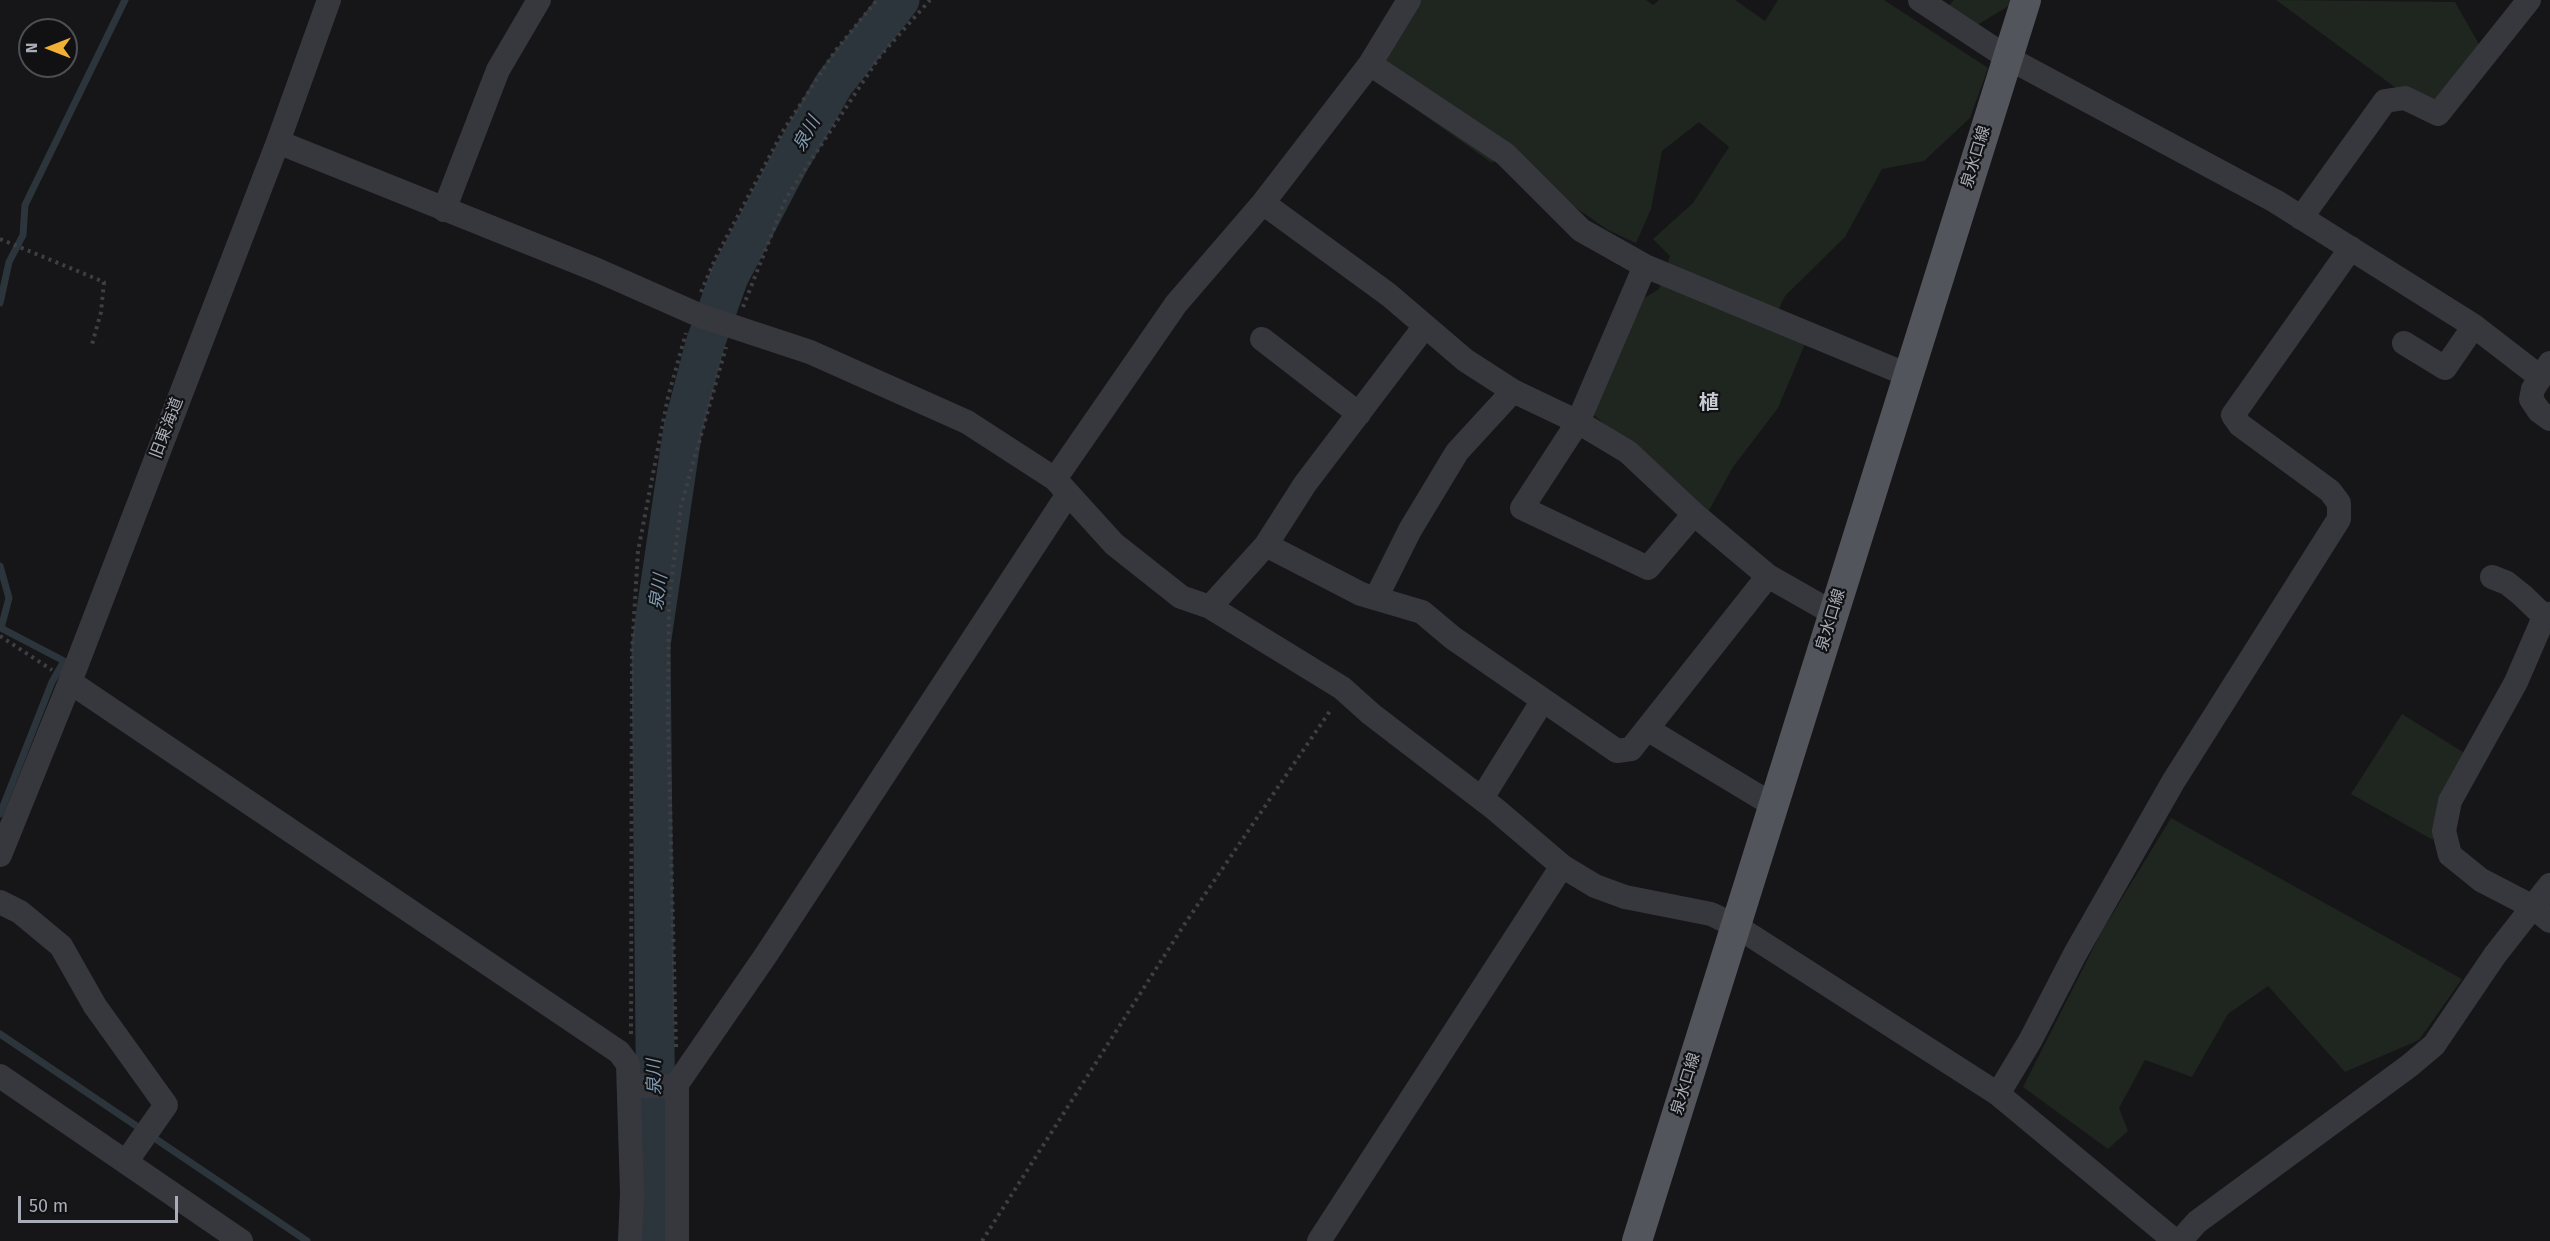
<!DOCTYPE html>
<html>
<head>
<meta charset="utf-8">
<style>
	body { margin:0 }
	#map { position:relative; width:2550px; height:1241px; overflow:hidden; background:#161618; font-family:"Fira Sans",sans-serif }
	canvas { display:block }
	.north { position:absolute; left:18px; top:18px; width:60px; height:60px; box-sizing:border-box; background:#111113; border:2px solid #4d4f55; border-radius:50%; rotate:270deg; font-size:16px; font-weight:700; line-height:24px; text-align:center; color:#a8adb8 }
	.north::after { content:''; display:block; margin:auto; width:21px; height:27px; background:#f2b134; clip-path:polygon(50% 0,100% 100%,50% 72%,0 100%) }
	.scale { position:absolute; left:18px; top:1196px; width:160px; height:27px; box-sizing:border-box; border:3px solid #a8adb8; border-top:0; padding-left:8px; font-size:18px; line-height:21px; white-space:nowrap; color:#a8adb8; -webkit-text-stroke:4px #111113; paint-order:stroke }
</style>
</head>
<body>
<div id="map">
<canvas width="2550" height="1241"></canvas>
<div class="north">N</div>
<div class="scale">50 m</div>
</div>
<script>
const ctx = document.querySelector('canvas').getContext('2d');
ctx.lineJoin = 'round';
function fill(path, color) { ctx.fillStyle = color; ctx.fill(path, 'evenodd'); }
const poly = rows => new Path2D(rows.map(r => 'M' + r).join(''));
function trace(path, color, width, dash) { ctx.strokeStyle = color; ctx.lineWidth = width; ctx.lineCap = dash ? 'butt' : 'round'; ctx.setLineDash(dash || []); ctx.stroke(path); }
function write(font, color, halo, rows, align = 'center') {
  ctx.font = font + ' "Fira Sans","Noto Sans JP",sans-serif'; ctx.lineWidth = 4.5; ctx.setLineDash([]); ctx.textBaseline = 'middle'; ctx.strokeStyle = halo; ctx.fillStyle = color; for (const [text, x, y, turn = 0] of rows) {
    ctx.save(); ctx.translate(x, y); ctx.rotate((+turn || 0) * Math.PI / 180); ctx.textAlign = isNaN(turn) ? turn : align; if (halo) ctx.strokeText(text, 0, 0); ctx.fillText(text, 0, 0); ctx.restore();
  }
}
fill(poly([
	[1419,0,1646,0,1653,5,1659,0,1735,0,1765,21,1778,0,1884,0,1988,68,1970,118,1924,161,1882,169,1845,237,1785,296,1769,330,1807,339,1778,408,1733,467,1707,514,1578,401,1625,310,1659,289,1670,256,1653,239,1693,203,1729,147,1699,122,1662,151,1651,209,1636,243,1608,230,1500,155,1492,163,1373,79],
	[1954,0,2012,0,2010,5,1974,27,1945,10],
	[2276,0,2455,2,2480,46,2433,102,2396,88],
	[2402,714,2466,754,2443,798,2433,840,2351,794],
	[2171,818,2462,979,2419,1040,2345,1072,2268,986,2228,1014,2192,1077,2145,1060,2119,1108,2128,1131,2108,1149,2023,1087,2102,931]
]), '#1e261f');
trace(poly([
	[0,303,9,262,23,235,25,205,125,0],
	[0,566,9,598,1,628,64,661,52,682,0,814],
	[0,1034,307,1241]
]), '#2c353c', 7);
trace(poly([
	[657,1241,651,645,683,428,705,344,729,277,790,161,834,84,900,0]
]), '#2c353c', 39);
trace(poly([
	[0,239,104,282,101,312,91,348],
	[701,292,716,257,783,131,836,50,877,0],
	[743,307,786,198,880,56,930,0],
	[0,636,52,670],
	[631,1034,632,651,638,551,668,397,686,333],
	[676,1047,668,720,669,599,681,506,726,347],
	[982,1241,1184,925,1332,708]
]), '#3d3f44', 4, [3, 4.5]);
trace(poly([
	[1920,0,2008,58,2275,201,2474,326,2540,377],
	[1370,64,1505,154,1581,230,1645,266,1908,375],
	[278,142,597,270,701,316,810,352,967,422,1055,479,1114,544,1181,597,1210,607,1342,688,1371,714,1495,809,1562,866,1595,886,1625,897,1711,914,1736,926,1998,1094,2175,1241],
	[1263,203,1389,295,1465,360,1513,391,1578,422,1628,452,1694,514,1768,576,1833,613],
	[444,210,498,70,539,0],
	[2301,218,2385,101,2405,98,2438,114,2529,0],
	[1645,266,1578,422,1522,508,1648,568,1694,514],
	[1262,339,1359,414],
	[2404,343,2445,368,2474,326],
	[2550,363,2533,389,2531,399,2539,411,2550,419],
	[1055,479,1176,304,1263,203,1370,64,1409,0],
	[1266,545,1361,594,1422,612,1453,638,1617,751,1631,749,1768,576],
	[2492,577,2507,583,2522,595,2546,618],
	[1376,598,1410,530,1457,452,1513,391],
	[1210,607,1266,545,1305,484,1425,326],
	[2550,614,2541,624,2516,682,2450,801,2444,831,2450,855,2481,880,2533,907,2550,921],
	[70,682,619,1052,628,1064,632,1193,630,1241],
	[1647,729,1773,805],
	[1482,798,1543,700],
	[0,855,70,682,278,142,329,0],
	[0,902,20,912,61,946,95,1006,166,1105,126,1162],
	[0,1076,241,1241],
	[629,1086,668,1086,677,1084],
	[1998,1094,2030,1041,2075,954,2173,782,2339,519,2339,503,2330,491,2240,425,2233,415,2351,248],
	[677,1241,677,1084,766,955,1068,494],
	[1319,1241,1562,866],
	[2180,1241,2197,1222,2409,1066,2434,1045,2495,955,2550,885]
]), '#37383d', 24);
trace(poly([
	[1637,1241,2026,0]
]), '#53555c', 30);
write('16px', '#a8adb8', '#111113', [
	["泉水口線",1976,157,-73],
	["旧東海道",167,428,-69],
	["泉水口線",1831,620,-73],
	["泉水口線",1686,1084,-73]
]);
write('italic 18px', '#7f9bb3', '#111113', [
	["泉川",807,134,-61],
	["泉川",659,592,-82],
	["泉川",655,1077,-91]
]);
write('bold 20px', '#c9ccd4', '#111113', [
	["植",1709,403]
]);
</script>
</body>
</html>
